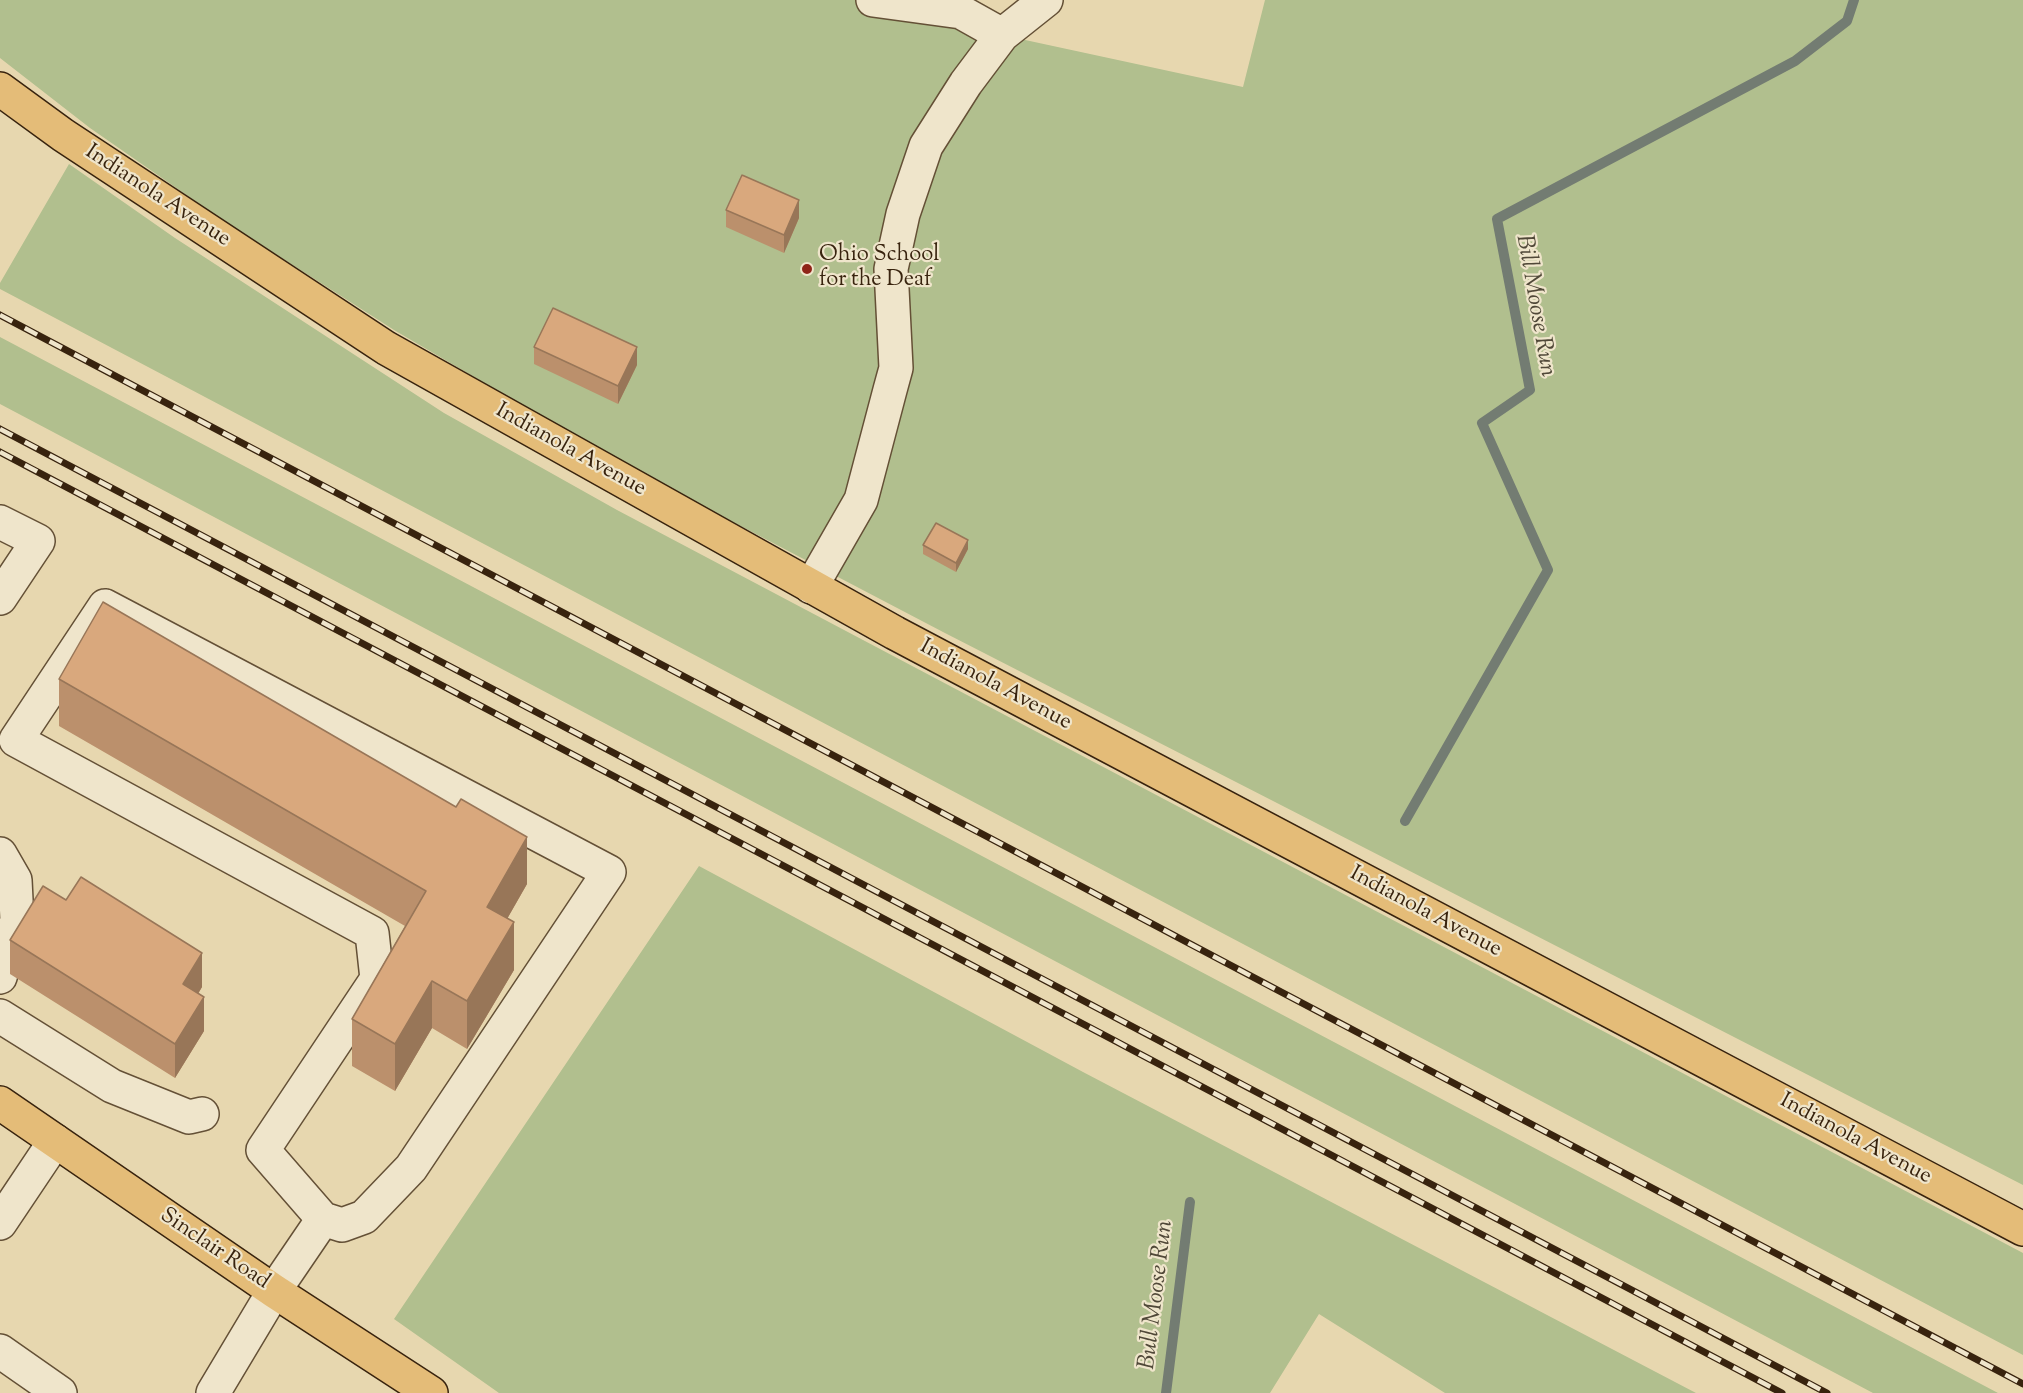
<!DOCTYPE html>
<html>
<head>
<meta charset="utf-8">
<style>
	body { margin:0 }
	canvas { display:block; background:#e7d7af }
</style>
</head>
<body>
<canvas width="2023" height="1393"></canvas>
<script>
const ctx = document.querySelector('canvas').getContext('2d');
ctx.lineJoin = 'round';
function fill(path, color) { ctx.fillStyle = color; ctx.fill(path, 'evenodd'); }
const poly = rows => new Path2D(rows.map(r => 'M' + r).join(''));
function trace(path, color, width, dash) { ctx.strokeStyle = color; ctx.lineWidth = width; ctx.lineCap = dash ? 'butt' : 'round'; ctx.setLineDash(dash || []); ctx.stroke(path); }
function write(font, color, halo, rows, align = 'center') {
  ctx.font = font + ' "Sorts Mill Goudy",serif'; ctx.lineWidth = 4.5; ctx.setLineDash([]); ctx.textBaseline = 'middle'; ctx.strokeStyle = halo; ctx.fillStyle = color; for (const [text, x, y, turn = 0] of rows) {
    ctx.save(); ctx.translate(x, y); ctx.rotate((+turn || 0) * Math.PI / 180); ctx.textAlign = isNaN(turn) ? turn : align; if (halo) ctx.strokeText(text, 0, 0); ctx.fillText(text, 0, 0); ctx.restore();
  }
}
fill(poly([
	[0,0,862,0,1002,35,1243,87,1265,0,2023,0,2023,1185,943,632,626,466,394,330,221,219,90,128,0,58],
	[69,164,175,238,444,413,617,510,2023,1253,2023,1355,0,289,0,283],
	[0,337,1998,1393,1873,1393,0,404],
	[699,866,1083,1072,1696,1393,1445,1393,1319,1314,1270,1393,499,1393,394,1319]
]), '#b1bf8e');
trace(poly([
	[1405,821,1548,570,1482,423,1530,390,1497,219,1795,61,1847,21,1854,0],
	[1166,1393,1190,1202]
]), '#737c72', 10);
const minor = poly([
	[873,0,961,12,1002,35],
	[0,522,38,541,0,598],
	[811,587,861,500,890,390,896,368,891,269,903,214,926,146,966,83,1002,35,1046,0],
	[105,606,609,872,411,1168,364,1217,342,1225,323,1219,263,1150,377,979,372,933,16,740,105,606],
	[0,854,15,880,17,920,0,977],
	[0,1016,112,1086,189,1117,202,1114],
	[0,1223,55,1141],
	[0,1351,60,1393],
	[213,1393,274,1291,323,1219]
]);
const major = poly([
	[0,89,63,135,386,348,895,633,2023,1229],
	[0,1103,274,1291,431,1393]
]);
trace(minor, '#645036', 36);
trace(major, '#38230e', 36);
trace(minor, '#efe5cb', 33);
trace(major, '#e4bc78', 33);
const rail = poly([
	[0,315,2023,1384],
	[0,429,1827,1393],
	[0,452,1782,1393]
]);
trace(rail, '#38230e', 7);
trace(rail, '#efe5cb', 4.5, [14]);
fill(poly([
	[726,210,799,218,784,253,726,227],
	[534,347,637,365,618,404,534,364],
	[923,545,968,549,956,572,923,554],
	[59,679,527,884,507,919,514,970,467,1049,432,1028,395,1091,352,1066,352,1019,405,926,59,726],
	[66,900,202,987,198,994,204,1031,175,1078,10,974,10,940]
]), '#bb906c');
fill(poly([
	[799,200,799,218,784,253,784,235],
	[637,347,637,365,618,404,618,386],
	[968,540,968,549,956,572,956,563],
	[527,837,527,884,487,954,487,907],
	[514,922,514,970,467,1049,467,1001],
	[202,953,202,987,183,1018,183,984],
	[432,981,432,1028,395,1091,395,1044],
	[204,997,204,1031,175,1078,175,1044]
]), '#987658');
const building = poly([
	[742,175,799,200,784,235,726,210,742,175],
	[553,308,637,347,618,386,534,347,553,308],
	[936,523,968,540,956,563,923,545,936,523],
	[103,602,456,807,461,799,527,837,487,907,514,922,467,1001,432,981,395,1044,352,1019,426,891,59,679,103,602],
	[81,877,202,953,183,984,204,997,175,1044,10,940,43,886,66,900,81,877]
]);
fill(building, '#d9a87d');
trace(building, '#987658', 1.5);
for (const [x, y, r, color] of [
	[807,269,6,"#8f2418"]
]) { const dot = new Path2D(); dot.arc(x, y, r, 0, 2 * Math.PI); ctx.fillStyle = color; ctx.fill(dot); trace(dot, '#efe5cb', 2); }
write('22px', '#38230e', '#efe5cb', [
	["Indianola Avenue",157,197,33],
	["Indianola Avenue",570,451,29],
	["Indianola Avenue",995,686,28],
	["Indianola Avenue",1425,913,28],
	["Indianola Avenue",1855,1140,28],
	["Sinclair Road",214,1250,34]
]);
write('22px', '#38230e', '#efe5cb', [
	["Ohio School",819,256],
	["for the Deaf",819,281]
], 'left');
write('italic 24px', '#504838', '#efe5cb', [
	["Bill Moose Run",1534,306,80],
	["Bull Moose Run",1158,1295,-83]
]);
</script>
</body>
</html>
